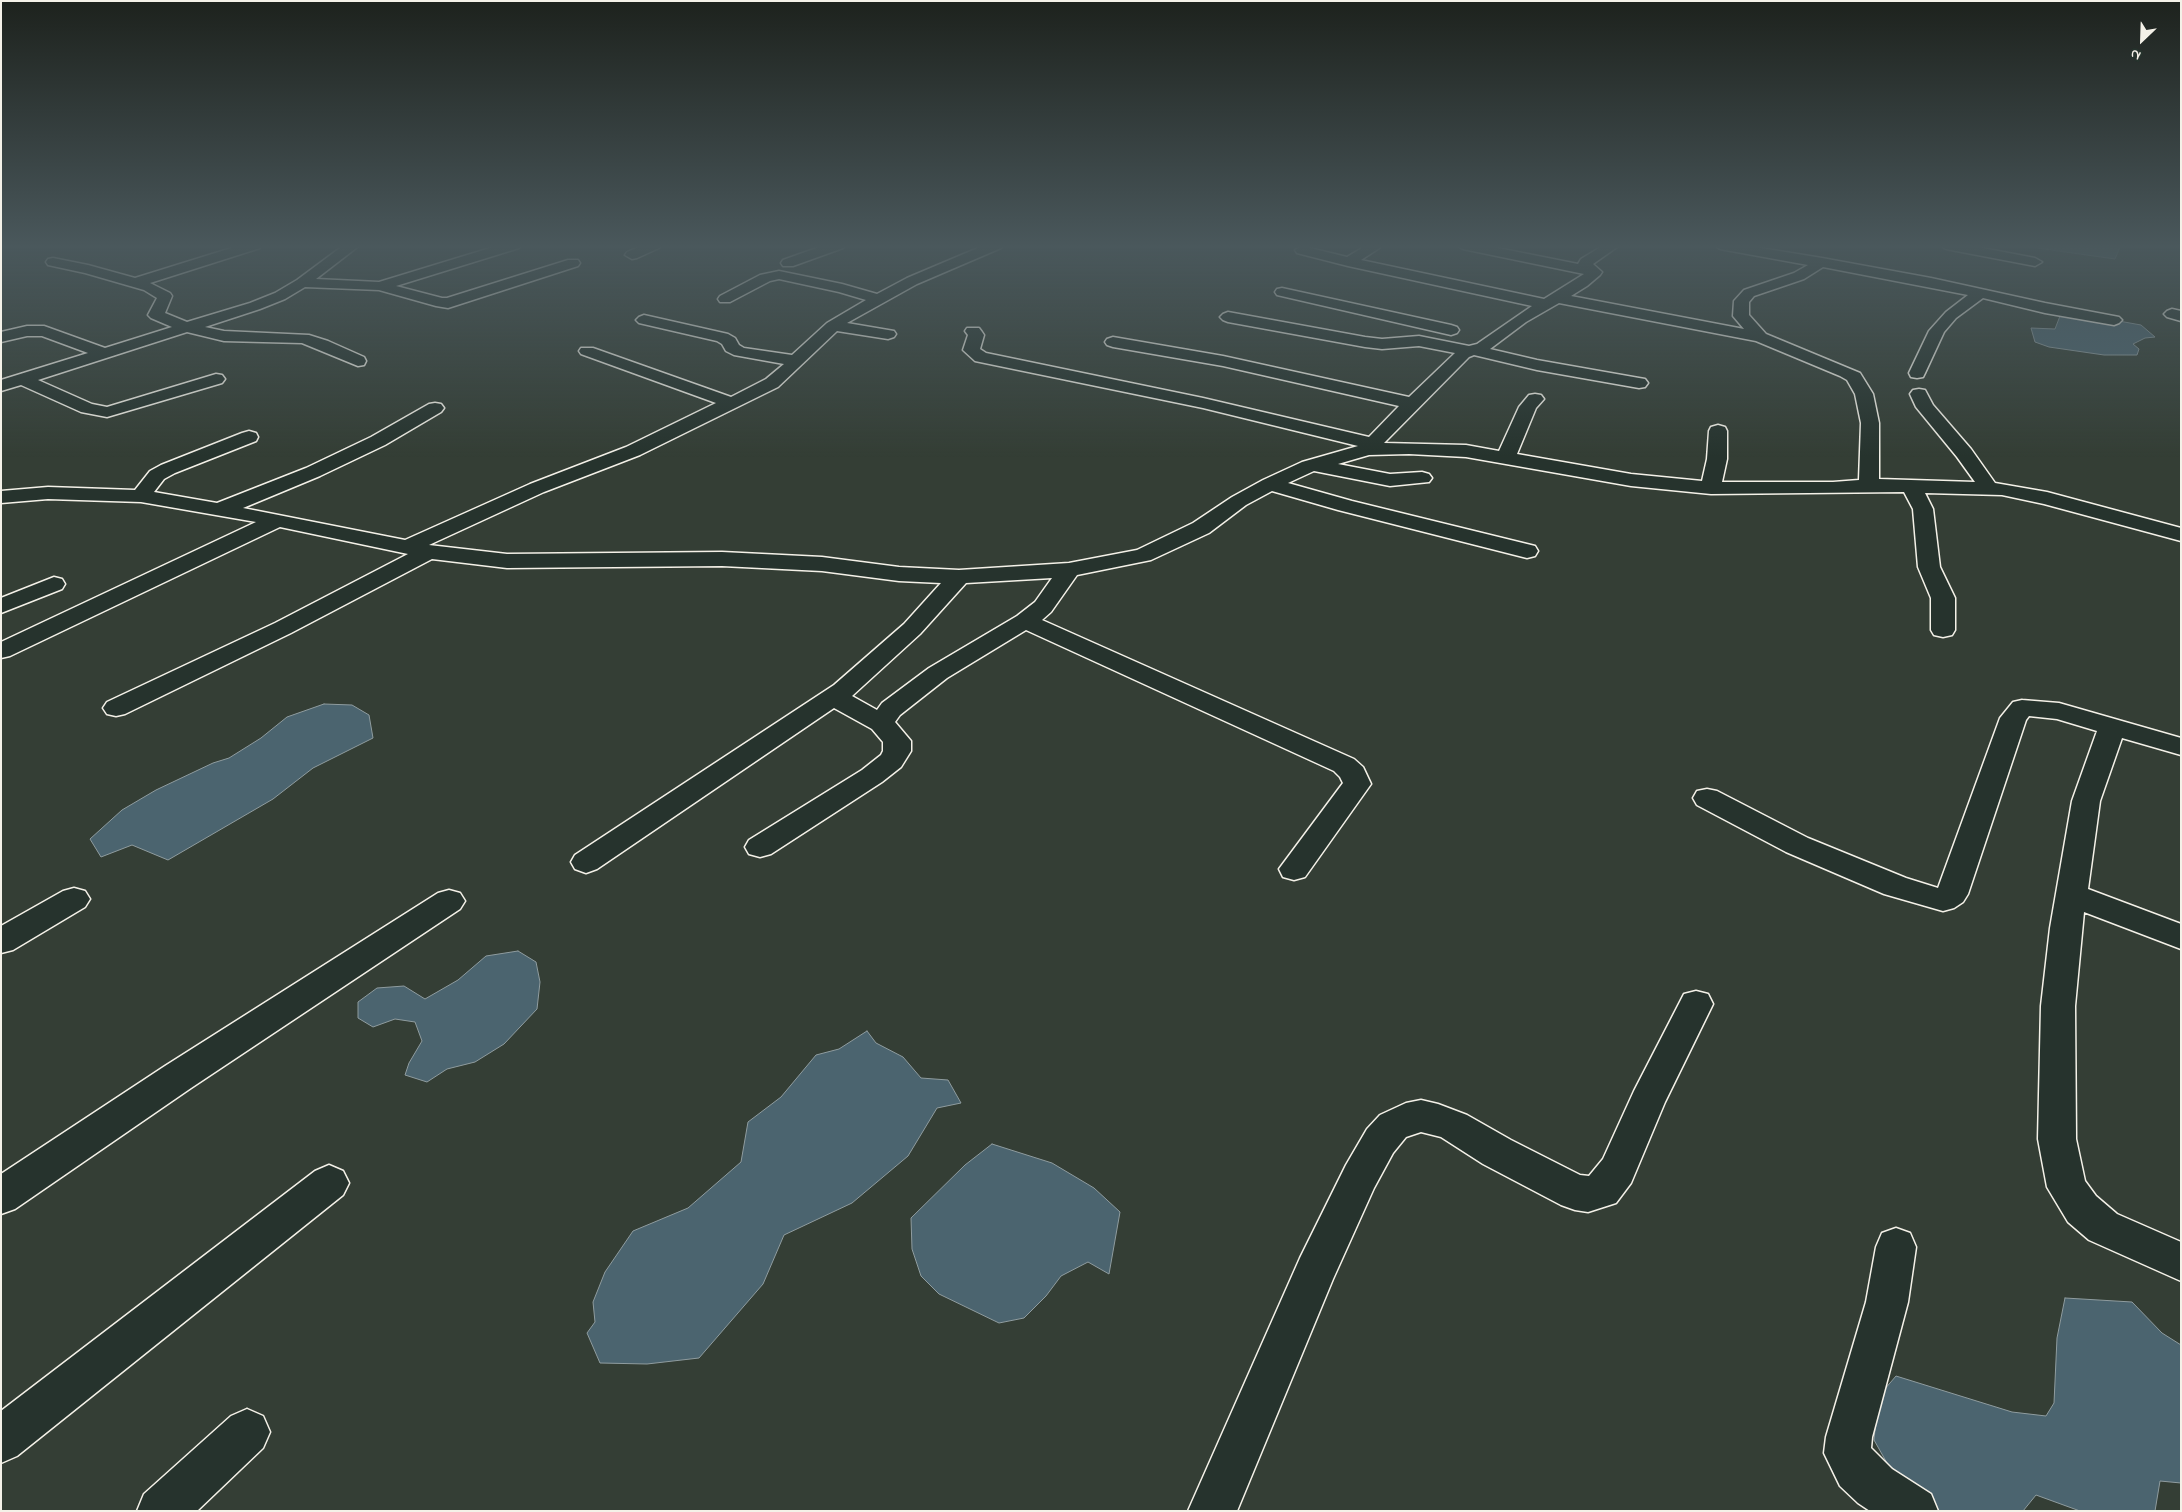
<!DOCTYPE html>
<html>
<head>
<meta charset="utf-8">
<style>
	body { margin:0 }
	#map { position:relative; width:2182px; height:1512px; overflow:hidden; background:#343e35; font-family:"Indie Flower",sans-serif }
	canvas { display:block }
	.frame { position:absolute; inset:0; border:2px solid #f4f1e8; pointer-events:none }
	.north { position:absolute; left:2117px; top:15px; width:50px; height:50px; -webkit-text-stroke:4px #26332d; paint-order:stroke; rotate:204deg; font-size:14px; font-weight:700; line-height:20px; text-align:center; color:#f4f1e8 }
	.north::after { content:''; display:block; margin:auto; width:18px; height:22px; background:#f4f1e8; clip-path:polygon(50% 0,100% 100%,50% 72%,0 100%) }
</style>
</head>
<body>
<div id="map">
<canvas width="2182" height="1512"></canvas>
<div class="frame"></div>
<div class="north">N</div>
</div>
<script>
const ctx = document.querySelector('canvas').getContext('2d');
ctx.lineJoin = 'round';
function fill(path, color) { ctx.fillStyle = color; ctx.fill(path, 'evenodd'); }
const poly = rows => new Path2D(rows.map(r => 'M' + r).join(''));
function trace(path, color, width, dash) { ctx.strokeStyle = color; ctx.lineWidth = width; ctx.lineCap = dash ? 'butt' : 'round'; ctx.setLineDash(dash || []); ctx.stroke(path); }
const water = poly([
	[2016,245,2121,245,2115,259,2016,245],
	[2060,316,2097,320,2102,318,2141,325,2155,337,2145,338,2133,344,2139,349,2137,355,2104,355,2049,347,2035,342,2031,328,2055,329,2060,316],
	[324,704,352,705,369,715,373,738,313,768,273,799,168,860,132,845,101,857,90,839,122,810,156,790,213,763,229,758,261,738,287,717,324,704],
	[518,951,536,962,540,982,537,1009,504,1044,475,1062,447,1069,427,1082,405,1075,409,1063,422,1041,415,1022,395,1019,373,1027,358,1018,358,1002,377,988,404,986,425,999,458,980,486,956,518,951],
	[867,1031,876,1043,903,1057,921,1078,948,1080,961,1103,937,1108,908,1156,852,1203,784,1235,763,1284,699,1358,647,1364,600,1363,587,1333,595,1322,593,1302,605,1272,633,1231,688,1208,741,1162,748,1122,781,1097,816,1055,839,1049,867,1031],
	[992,1144,1052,1163,1094,1188,1120,1212,1109,1274,1088,1262,1061,1276,1046,1296,1024,1318,999,1323,939,1294,921,1276,912,1249,911,1218,965,1165,992,1144],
	[2065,1298,2132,1302,2162,1333,2181,1345,2181,1483,2160,1481,2155,1511,2080,1511,2036,1495,2023,1511,1939,1511,1896,1479,1874,1440,1878,1397,1896,1376,2012,1412,2046,1416,2054,1403,2057,1338,2065,1298]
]);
fill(water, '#4b646f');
trace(water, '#8f9c9f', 1);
const minor = poly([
	[241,245,262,245,260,248,150,283,170,293,172,296,165,313,187,322,250,303,275,293,297,280,344,245,360,245,316,279,379,282,500,245,521,245,519,248,396,286,442,298,447,298,568,260,578,260,580,263,578,266,448,308,436,306,379,290,305,287,285,299,260,309,205,327,224,331,309,335,328,341,364,357,366,361,364,365,358,366,302,343,224,341,187,332,38,380,92,404,107,407,216,374,222,375,225,379,222,383,107,417,81,412,21,385,1,391,1,380,88,353,42,336,27,336,1,342,1,332,27,326,44,326,105,348,172,327,151,318,148,315,157,298,144,290,85,273,48,265,46,262,48,259,53,258,88,265,135,278,241,245],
	[643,245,661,245,659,248,637,258,632,259,625,255,627,252,643,245],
	[825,245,845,245,843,248,793,266,783,266,781,263,783,260,825,245],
	[985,245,1003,245,1001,248,917,284,847,323,894,331,896,334,894,337,888,339,837,331,778,387,640,455,544,492,429,545,507,554,722,552,822,557,899,567,959,570,1069,563,1137,550,1193,523,1232,497,1263,480,1302,462,1358,446,1203,408,975,361,963,350,968,335,965,331,967,328,979,328,982,332,984,335,980,349,986,353,1203,398,1369,437,1399,406,1223,366,1113,347,1107,345,1105,342,1107,339,1113,337,1223,356,1409,397,1455,353,1419,346,1382,349,1365,347,1228,322,1223,320,1220,317,1223,314,1228,312,1365,337,1382,339,1419,336,1469,346,1477,344,1532,306,1348,266,1297,253,1295,250,1302,246,1347,257,1367,245,1384,245,1361,260,1544,299,1584,274,1463,249,1456,245,1483,245,1578,264,1581,259,1604,245,1620,245,1593,264,1602,272,1600,275,1587,286,1571,296,1744,329,1733,316,1734,301,1744,290,1794,273,1808,265,1720,249,1713,245,1743,245,1822,258,1931,278,2045,303,2119,317,2122,320,2119,323,2114,325,2045,313,1983,298,1956,318,1944,332,1925,373,1923,377,1917,378,1911,377,1909,373,1929,331,1946,312,1968,295,1823,267,1804,279,1754,296,1749,302,1749,315,1766,334,1860,373,1873,394,1879,423,1879,479,1975,482,1957,457,1916,407,1910,394,1913,390,1919,389,1925,390,1933,405,1971,449,1995,483,2047,492,2181,528,2181,541,2044,504,2002,495,1925,493,1933,509,1940,567,1955,598,1955,630,1952,635,1943,637,1934,635,1931,630,1931,598,1918,567,1913,509,1904,492,1711,494,1631,486,1466,457,1409,454,1369,455,1338,464,1390,474,1422,472,1429,474,1432,478,1429,482,1390,486,1314,471,1288,483,1352,501,1535,546,1538,551,1535,556,1527,558,1338,510,1272,491,1246,505,1209,533,1151,560,1077,575,1051,612,1042,620,1354,759,1363,767,1371,784,1305,877,1294,880,1283,877,1279,869,1343,783,1340,777,1334,771,1026,630,947,678,900,715,895,722,911,741,911,751,901,767,882,782,771,854,760,857,749,854,745,847,749,840,862,770,881,755,883,751,883,742,872,729,834,708,597,869,586,873,575,869,571,862,575,855,834,685,904,624,941,583,899,581,822,571,722,566,507,568,432,559,291,633,125,714,116,716,107,714,103,708,107,702,275,623,408,554,280,527,10,656,1,658,1,642,256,522,141,502,48,499,1,503,1,491,48,487,135,490,150,471,161,465,242,433,249,431,256,433,258,437,256,441,175,473,164,479,154,492,217,503,306,468,371,437,429,404,435,403,441,404,444,408,441,412,385,445,320,476,243,508,405,540,530,484,626,447,716,403,581,354,579,351,581,348,593,348,731,397,766,379,784,364,734,355,726,351,722,344,717,341,639,323,636,320,639,317,644,315,728,334,735,338,739,345,744,348,792,355,827,323,866,300,839,292,779,279,770,281,730,302,720,302,718,299,720,296,760,275,779,271,842,284,877,294,907,278,985,245],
	[1559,303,1756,341,1840,376,1847,380,1855,394,1861,423,1859,480,1833,482,1722,482,1727,459,1727,431,1725,427,1718,425,1711,427,1709,431,1707,459,1702,481,1631,474,1517,454,1536,408,1544,399,1541,395,1535,394,1529,395,1519,407,1499,451,1466,445,1384,443,1469,357,1474,355,1537,370,1639,388,1645,387,1648,383,1645,379,1639,378,1537,360,1490,349,1526,322,1559,303],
	[1052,578,1035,602,1017,616,929,668,882,703,877,710,852,696,920,634,966,583,1052,578],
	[1939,245,1967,245,2035,258,2042,262,2035,266,1946,249,1939,245],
	[1282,288,1451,325,1457,327,1459,330,1457,333,1451,335,1277,295,1275,292,1277,289,1282,288],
	[2172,309,2181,311,2181,321,2167,317,2164,314,2167,311,2172,309],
	[54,577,62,579,65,584,62,589,1,613,1,598,54,577],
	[2022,700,2059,703,2181,738,2181,755,2122,738,2100,801,2088,889,2181,924,2181,949,2084,912,2075,1006,2076,1139,2085,1181,2096,1196,2117,1214,2181,1242,2181,1281,2089,1240,2068,1222,2047,1187,2038,1139,2041,1006,2050,928,2072,801,2097,731,2057,719,2029,716,2026,720,1968,894,1963,902,1954,908,1943,911,1884,894,1786,852,1697,805,1693,798,1697,791,1707,789,1717,791,1808,838,1906,878,1938,888,2000,718,2013,702,2022,700],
	[74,888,85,891,90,899,85,907,13,950,1,953,1,926,63,891,74,888],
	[449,890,460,893,465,901,460,909,191,1088,15,1209,1,1214,1,1174,165,1066,438,893,449,890],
	[1696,991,1708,994,1713,1004,1665,1102,1631,1183,1616,1203,1588,1212,1575,1210,1561,1205,1483,1164,1441,1137,1421,1132,1406,1137,1393,1153,1374,1188,1333,1279,1237,1511,1188,1511,1300,1258,1346,1165,1367,1129,1380,1115,1406,1103,1421,1100,1438,1104,1467,1115,1511,1140,1580,1175,1589,1176,1603,1159,1634,1091,1684,994,1696,991],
	[329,1165,343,1171,349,1183,343,1195,17,1456,1,1463,1,1411,315,1171,329,1165],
	[1896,1228,1910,1233,1916,1247,1908,1302,1872,1437,1871,1448,1892,1469,1931,1494,1938,1511,1870,1511,1858,1503,1840,1486,1824,1453,1826,1437,1866,1302,1876,1247,1882,1233,1896,1228],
	[247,1409,263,1416,270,1432,263,1448,197,1511,137,1511,144,1494,231,1416,247,1409]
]);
trace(minor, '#f4f1e8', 3);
fill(minor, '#26332d');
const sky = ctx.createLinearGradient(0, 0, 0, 457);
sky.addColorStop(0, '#1d221d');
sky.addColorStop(0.54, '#4a585c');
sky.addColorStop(1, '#4a585c00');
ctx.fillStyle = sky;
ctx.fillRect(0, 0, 2182, 457);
</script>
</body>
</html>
